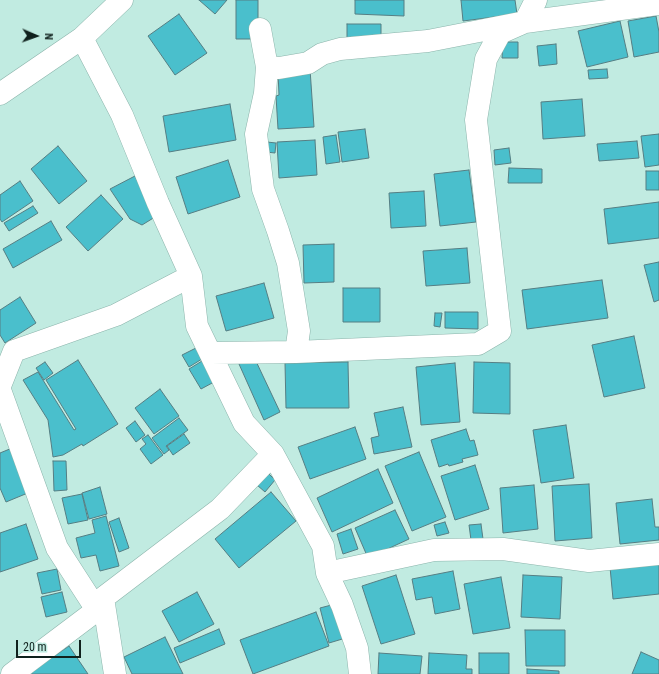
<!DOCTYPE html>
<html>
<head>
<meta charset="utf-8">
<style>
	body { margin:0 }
	#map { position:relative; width:659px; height:674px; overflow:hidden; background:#c1ebe1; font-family:"Roboto Condensed",sans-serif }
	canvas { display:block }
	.north { position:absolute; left:16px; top:16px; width:40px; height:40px; -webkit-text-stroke:3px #c1ebe1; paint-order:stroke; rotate:92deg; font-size:11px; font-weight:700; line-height:16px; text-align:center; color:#10211d }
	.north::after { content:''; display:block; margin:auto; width:14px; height:18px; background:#10211d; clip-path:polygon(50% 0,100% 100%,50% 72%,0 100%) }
	.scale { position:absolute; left:16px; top:640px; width:65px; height:18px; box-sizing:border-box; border:2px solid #10211d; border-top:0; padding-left:5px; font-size:12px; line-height:14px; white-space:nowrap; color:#10211d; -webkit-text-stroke:3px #c1ebe1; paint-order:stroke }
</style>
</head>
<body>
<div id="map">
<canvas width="659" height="674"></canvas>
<div class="north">N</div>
<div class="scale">20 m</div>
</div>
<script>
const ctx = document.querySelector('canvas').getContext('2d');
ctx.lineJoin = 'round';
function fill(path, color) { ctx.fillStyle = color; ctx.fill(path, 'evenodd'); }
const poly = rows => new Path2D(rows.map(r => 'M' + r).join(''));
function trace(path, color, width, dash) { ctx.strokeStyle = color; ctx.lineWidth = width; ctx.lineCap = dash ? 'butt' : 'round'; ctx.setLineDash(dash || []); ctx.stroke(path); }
const building = poly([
	[199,0,227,0,215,14,199,0],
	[236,0,258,0,258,39,236,39,236,0],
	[355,0,404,0,404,16,355,14,355,0],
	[461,0,515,0,517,14,463,21,461,0],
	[179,14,207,53,175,75,148,36,179,14],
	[656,16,659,32,659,52,634,57,628,21,656,16],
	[620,21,628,57,587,67,578,31,620,21],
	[347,24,381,24,381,43,347,43,347,24],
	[503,42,518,42,518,58,502,58,503,42],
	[556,44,557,64,539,66,537,46,556,44],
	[310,69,314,127,278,129,276,96,279,95,278,72,310,69],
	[607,69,608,78,589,79,588,70,607,69],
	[582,99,585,136,543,139,541,102,582,99],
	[230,104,236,140,169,152,163,116,230,104],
	[365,129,369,158,342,162,338,132,365,129],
	[659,134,659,165,645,167,641,136,659,134],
	[336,135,340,162,326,164,323,137,336,135],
	[315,140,317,175,279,178,277,142,315,140],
	[637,141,639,158,599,161,597,144,637,141],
	[267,142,276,143,275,153,266,152,267,142],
	[58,146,87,181,59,204,31,169,58,146],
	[509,148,511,163,495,165,494,150,509,148],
	[228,160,240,197,188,214,176,177,228,160],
	[509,168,542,169,542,183,508,183,509,168],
	[469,170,476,222,440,226,434,174,469,170],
	[646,171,659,171,659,190,646,190,646,171],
	[135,176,155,217,142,225,130,219,110,189,135,176],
	[20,181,33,201,2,222,0,219,0,195,20,181],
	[424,191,426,226,391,228,389,193,424,191],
	[101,195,123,219,88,251,66,227,101,195],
	[659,202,659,238,608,244,604,209,659,202],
	[33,206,38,213,9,231,4,223,33,206],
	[51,221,62,240,13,268,3,249,51,221],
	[334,244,334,282,304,283,303,245,334,244],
	[467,248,470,283,426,286,423,251,467,248],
	[659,262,659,300,654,302,644,265,659,262],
	[602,280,608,318,527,329,522,290,602,280],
	[264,283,274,318,226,331,216,296,264,283],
	[343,288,380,288,380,322,343,322,343,288],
	[20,297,36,323,5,343,0,335,0,310,20,297],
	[445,312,478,312,478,329,445,328,445,312],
	[435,313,442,313,440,327,434,326,435,313],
	[634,336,645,388,604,397,592,345,634,336],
	[196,348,202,359,189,367,182,355,196,348],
	[254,357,280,412,264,420,239,364,254,357],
	[78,360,118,424,83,446,82,444,63,455,53,457,48,420,23,380,38,372,74,430,76,429,46,380,78,360],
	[202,361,214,382,201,389,189,369,202,361],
	[45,362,53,373,44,380,36,368,45,362],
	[348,362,349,408,286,408,285,363,348,362],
	[474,362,510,363,510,414,473,413,474,362],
	[455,363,460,422,421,425,416,367,455,363],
	[160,389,179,416,154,434,135,408,160,389],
	[403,407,412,447,374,454,371,438,379,436,374,413,403,407],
	[179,418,188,430,166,446,169,450,164,454,152,438,179,418],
	[135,421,145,435,136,442,126,428,135,421],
	[566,425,574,478,541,483,533,430,566,425],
	[355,427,366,459,310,479,298,447,355,427],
	[466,429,470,441,474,440,478,455,462,459,463,462,449,466,448,464,439,467,431,440,466,429],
	[184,434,190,443,173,455,167,446,184,434],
	[148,435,163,455,151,464,140,449,146,444,142,439,148,435],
	[17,446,35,490,6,502,0,488,0,453,17,446],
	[419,452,446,517,412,531,385,466,419,452],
	[53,461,66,461,67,490,54,491,53,461],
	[475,465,489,509,455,520,441,476,475,465],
	[378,469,393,503,332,532,317,498,378,469],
	[268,473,275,480,265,492,257,485,268,473],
	[589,484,592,538,555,541,552,486,589,484],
	[534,485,538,529,503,533,500,488,534,485],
	[100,487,107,514,89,519,82,493,100,487],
	[271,492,296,521,239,568,215,539,271,492],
	[82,494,88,520,68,524,62,498,82,494],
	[652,499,655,527,659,527,659,540,620,544,616,503,652,499],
	[395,510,409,539,368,558,355,528,395,510],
	[106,516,119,566,100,571,96,555,81,558,76,538,95,533,92,520,106,516],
	[119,518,129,548,119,552,109,522,119,518],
	[445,522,449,533,437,536,434,525,445,522],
	[26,524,38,559,0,572,0,533,26,524],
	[481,524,483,539,471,540,469,525,481,524],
	[351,529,358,549,343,554,337,534,351,529],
	[659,562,659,594,613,599,610,567,659,562],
	[57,569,61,590,42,594,37,573,57,569],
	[453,571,460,609,435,614,432,597,416,600,412,579,453,571],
	[396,575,415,634,381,644,362,586,396,575],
	[523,575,562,577,560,619,521,617,523,575],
	[501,577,510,628,473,634,464,584,501,577],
	[62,592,67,612,46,617,41,597,62,592],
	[197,592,214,624,179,642,162,611,197,592],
	[339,603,349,637,329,643,320,608,339,603],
	[316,612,329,646,253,674,240,640,316,612],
	[219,629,225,644,180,663,174,648,219,629],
	[525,630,565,630,565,666,526,666,525,630],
	[165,637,183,674,132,674,124,657,165,637],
	[69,646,88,674,32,674,31,672,69,646],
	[641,652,659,660,659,674,632,674,641,652],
	[379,653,422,656,420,674,378,674,379,653],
	[429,653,467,655,466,669,472,669,472,674,428,674,429,653],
	[479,653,509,653,509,674,479,674,479,653],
	[527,669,559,671,559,674,527,674,527,669]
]);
fill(building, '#4abfcc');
trace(building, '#557e83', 1);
const street = poly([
	[260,29,267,67,265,93,256,134,263,189,278,231,288,263,299,331,296,352],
	[82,38,122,115,158,203,191,276,197,326,244,423,273,454,323,546,327,573,342,605,357,648,360,674],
	[267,67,279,68,308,63,322,54,340,49,428,41,525,22,659,4],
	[0,94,82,38,122,0],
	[211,353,296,352,478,344,500,331,476,120,486,59,500,33,525,22,536,0],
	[0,386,14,351,116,315,191,276],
	[0,390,57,548,97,610],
	[327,573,434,550,503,549,589,561,659,554],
	[103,598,115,674],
	[12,674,97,610,103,598,220,509,273,454]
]);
trace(street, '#8bb4ab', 23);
trace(street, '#fff', 22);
</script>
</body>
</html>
